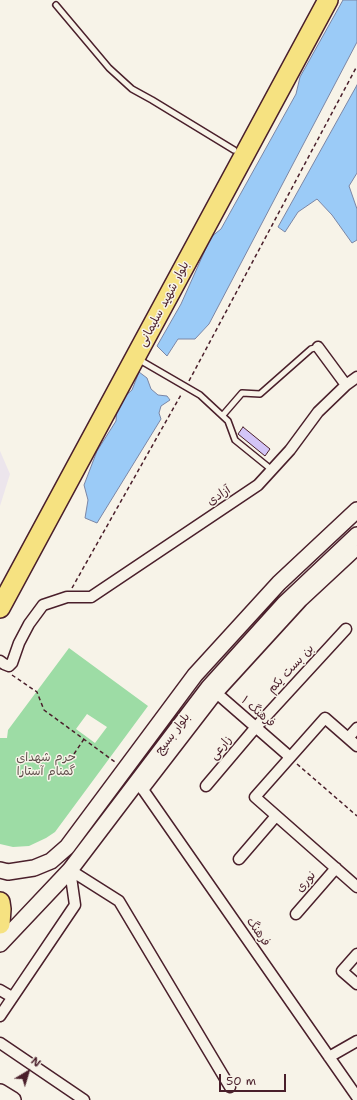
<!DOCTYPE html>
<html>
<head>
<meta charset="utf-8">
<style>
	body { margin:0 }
	#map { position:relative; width:357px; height:1100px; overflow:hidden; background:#f7f3e8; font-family:"Shantell Sans",sans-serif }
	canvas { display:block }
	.north { position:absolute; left:8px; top:1052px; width:40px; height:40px; -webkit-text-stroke:3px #f7f3e8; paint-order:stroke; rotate:38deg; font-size:11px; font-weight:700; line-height:16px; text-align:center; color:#4a1f2b }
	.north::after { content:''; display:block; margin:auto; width:14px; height:18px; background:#4a1f2b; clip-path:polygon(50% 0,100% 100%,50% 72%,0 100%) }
	.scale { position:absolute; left:219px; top:1074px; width:67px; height:18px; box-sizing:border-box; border:2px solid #4a1f2b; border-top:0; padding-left:5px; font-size:12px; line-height:14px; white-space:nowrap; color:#4a1f2b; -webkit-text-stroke:3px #f7f3e8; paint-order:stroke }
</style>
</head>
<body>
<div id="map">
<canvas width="357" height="1100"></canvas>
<div class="north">N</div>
<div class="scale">50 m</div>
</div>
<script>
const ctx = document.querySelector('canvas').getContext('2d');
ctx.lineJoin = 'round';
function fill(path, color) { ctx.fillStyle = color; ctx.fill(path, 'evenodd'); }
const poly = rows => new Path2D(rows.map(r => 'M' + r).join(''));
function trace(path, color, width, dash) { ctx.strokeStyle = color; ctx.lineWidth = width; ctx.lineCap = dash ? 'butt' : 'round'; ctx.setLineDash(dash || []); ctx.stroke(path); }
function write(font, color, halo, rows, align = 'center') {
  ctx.font = font + ' "Shantell Sans","Playpen Sans Arabic",sans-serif'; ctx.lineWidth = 3; ctx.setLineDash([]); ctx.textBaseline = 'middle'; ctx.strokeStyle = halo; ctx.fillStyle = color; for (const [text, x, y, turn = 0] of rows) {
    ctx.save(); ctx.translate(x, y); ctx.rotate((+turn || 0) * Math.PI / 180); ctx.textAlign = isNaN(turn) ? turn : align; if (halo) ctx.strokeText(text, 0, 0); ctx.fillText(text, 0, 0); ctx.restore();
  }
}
fill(poly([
	[0,451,10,474,0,506]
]), '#ece5ec');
fill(poly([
	[69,648,148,706,55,832,46,838,29,846,13,847,0,844,0,738,7,738,8,730],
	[87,714,107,727,95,743,76,729]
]), '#9ddca5');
const water = poly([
	[343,0,357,0,357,42,209,324,195,339,178,339,167,356,157,346,181,304,211,237,221,229,296,94,300,77,343,0],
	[357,85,357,173,349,186,357,209,357,240,352,243,332,215,317,199,298,212,285,232,278,227,357,85],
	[139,372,147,378,151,389,158,395,167,396,170,400,161,406,159,413,161,419,97,523,85,518,88,500,84,485,97,451,116,421,117,403,132,390,139,372]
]);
fill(water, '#9bcbf7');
trace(water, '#7b86a5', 1);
const building = poly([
	[243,427,270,449,265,456,238,434,243,427]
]);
fill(building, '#d3c5f7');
trace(building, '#4a1f2b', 1);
const lane = poly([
	[56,5,109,68,132,89,152,100,234,150],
	[138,359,200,395,228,421,235,440,272,470],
	[223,415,242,393,260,394,311,349,318,347]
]);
const street = poly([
	[318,347,346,385],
	[0,661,4,664,9,666,12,663,19,643,29,624,43,605,67,597,91,597,258,485,290,450,318,412,346,385,357,377],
	[213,690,290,757],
	[348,738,357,728],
	[137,781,357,1097],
	[206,786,256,727,346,629],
	[143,790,217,694,302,601,357,550],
	[239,859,276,816],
	[70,870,119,901,230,1087],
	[357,887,255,797,325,718,357,746],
	[296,914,336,868],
	[357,954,342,971,357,984],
	[0,990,12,997],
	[0,1016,75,905,70,870],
	[0,1043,84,1100],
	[329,1057,357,1041]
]);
const secondary = poly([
	[0,870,8,872,34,868,51,861,67,847,195,675,279,583,357,510],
	[0,944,70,870,209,687,284,604,357,535],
	[0,1092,13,1100]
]);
const highway = poly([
	[0,608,328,0],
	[0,902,1,909,0,924]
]);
trace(lane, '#4a1f2b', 8);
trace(street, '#4a1f2b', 13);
trace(secondary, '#4a1f2b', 18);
trace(highway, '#4a1f2b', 22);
trace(poly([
	[189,381,357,66],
	[72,588,182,393],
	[12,675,37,692,44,710,115,762],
	[74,754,84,739],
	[297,764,357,816]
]), '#4a1f2b', 1.5, [4, 3]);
trace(lane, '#f7f3e8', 5);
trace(street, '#f7f3e8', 10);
trace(secondary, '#f7f3e8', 15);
trace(highway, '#f6e281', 19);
write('12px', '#4a1f2b', '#f7f3e8', [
	["بلوار شهید سلیمانی",164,304,-62],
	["آزادی",219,496,-34],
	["بن بست یکم",291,669,-47],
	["فرهنگ ۱",258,712,41],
	["بلوار بسیج",173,734,-53],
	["زارعی",221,748,-50],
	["نوری",306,882,-49],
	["فرهنگ",258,932,55]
]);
write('12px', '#5f4e4a', '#f7f3e8', [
	["حرم شهدای",46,758],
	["گمنام آستارا",46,772]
]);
</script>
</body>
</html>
